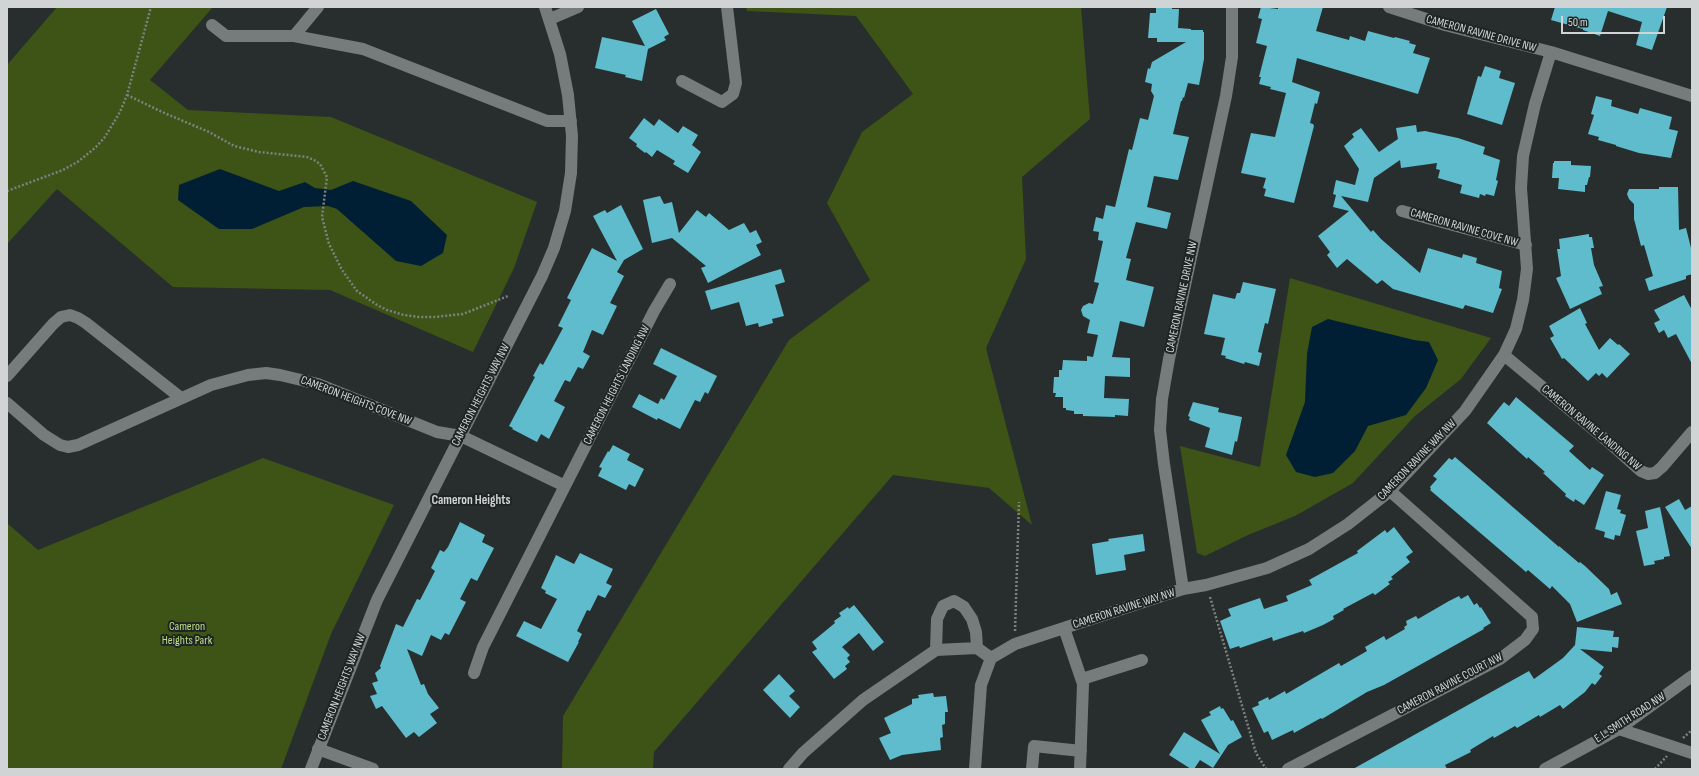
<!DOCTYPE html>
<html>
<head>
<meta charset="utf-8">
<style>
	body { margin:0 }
	#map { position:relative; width:1699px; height:776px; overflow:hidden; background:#282e2d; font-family:"Sofia Sans Condensed",sans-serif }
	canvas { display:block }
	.frame { position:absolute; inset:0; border:8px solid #d1d4d4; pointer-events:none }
	.scale { position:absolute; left:1561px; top:16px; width:104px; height:18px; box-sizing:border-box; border:2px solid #d1d4d4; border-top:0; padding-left:5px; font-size:12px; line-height:14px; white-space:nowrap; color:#d1d4d4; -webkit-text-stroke:3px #1f2524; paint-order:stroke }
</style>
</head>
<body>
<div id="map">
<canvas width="1699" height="776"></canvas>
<div class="frame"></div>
<div class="scale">50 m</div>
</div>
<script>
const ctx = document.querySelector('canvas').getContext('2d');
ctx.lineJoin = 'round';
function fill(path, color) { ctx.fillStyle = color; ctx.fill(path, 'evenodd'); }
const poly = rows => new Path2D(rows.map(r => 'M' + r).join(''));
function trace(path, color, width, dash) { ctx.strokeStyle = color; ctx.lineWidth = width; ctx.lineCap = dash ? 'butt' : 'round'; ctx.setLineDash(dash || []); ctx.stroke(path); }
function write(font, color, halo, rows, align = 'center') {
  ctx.font = font + ' "Sofia Sans Condensed",sans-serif'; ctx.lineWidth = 4; ctx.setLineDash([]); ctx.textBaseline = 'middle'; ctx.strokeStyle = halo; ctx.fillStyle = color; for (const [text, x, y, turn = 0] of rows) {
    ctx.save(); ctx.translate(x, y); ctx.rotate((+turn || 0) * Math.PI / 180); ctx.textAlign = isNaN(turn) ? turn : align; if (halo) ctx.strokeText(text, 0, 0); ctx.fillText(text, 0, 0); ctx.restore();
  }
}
fill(poly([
	[57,7,213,7,150,80,188,110,331,117,537,202,514,268,473,352,330,290,173,287,57,189,7,244,7,65],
	[746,7,1081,7,1090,119,1022,177,1026,259,986,348,1032,525,989,488,893,475,654,752,653,769,562,769,563,716,789,340,870,280,827,203,862,132,913,94,856,16,747,11],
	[1290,278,1491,338,1461,379,1415,416,1353,483,1295,516,1248,535,1205,556,1197,553,1180,446,1260,467],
	[263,458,394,505,331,634,281,769,7,769,7,523,38,550]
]), '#3e5316');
fill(poly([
	[220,169,279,191,305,182,315,188,331,190,353,181,411,201,447,235,443,253,421,266,396,261,337,209,328,206,304,207,252,229,219,229,178,200,179,185],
	[1328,319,1414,340,1429,342,1438,360,1426,388,1406,415,1368,426,1355,451,1333,473,1315,477,1296,472,1286,455,1305,402,1307,354,1312,327]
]), '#001f34');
fill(poly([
	[1156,7,1172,7,1172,9,1179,9,1178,28,1191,29,1191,30,1203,30,1203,32,1204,32,1204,59,1201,75,1199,85,1188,83,1184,98,1183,97,1182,101,1181,101,1173,134,1189,137,1178,180,1154,176,1147,207,1171,213,1167,229,1136,222,1126,258,1131,259,1126,280,1154,287,1144,327,1120,321,1112,357,1130,358,1130,377,1105,376,1104,398,1129,399,1128,416,1115,415,1115,417,1083,416,1083,414,1074,414,1074,411,1066,410,1066,408,1063,408,1063,397,1055,397,1056,393,1053,393,1054,377,1059,377,1059,370,1062,370,1063,360,1087,361,1087,356,1093,357,1098,335,1087,333,1090,320,1083,316,1081,310,1083,306,1089,303,1093,304,1099,283,1094,282,1103,241,1098,240,1099,232,1093,231,1096,217,1103,219,1106,205,1115,207,1129,149,1132,150,1140,118,1148,120,1154,96,1151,91,1152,84,1145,82,1148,68,1150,69,1152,62,1186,42,1157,42,1157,38,1148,38,1150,13,1156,13],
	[1261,7,1278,9,1278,7,1323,7,1316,31,1349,40,1350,36,1365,41,1368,31,1394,38,1395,37,1410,41,1409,43,1416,45,1413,53,1430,58,1418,94,1297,58,1292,82,1320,92,1317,104,1315,103,1310,123,1313,124,1314,126,1294,203,1264,196,1266,189,1263,188,1266,178,1241,173,1251,133,1275,137,1286,93,1270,89,1271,87,1259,84,1261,77,1259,77,1267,46,1256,43,1262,19,1258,18],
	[1555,7,1667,7,1652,50,1636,45,1642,22,1608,11,1600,36,1583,30,1583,29,1551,20],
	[656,9,669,34,664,37,666,40,648,49,642,81,625,77,626,75,595,68,602,37,645,46,632,21],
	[1485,66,1501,71,1499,78,1515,83,1502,125,1467,114,1478,76,1481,77],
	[1596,96,1612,100,1611,106,1638,114,1640,108,1672,117,1669,129,1678,131,1671,158,1639,153,1616,146,1616,145,1598,140,1599,137,1588,134,1594,115,1591,114],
	[644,118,654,126,659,119,678,133,683,126,698,135,692,145,701,152,688,173,673,164,675,161,657,150,652,157,646,152,645,153,636,146,637,144,629,138],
	[1416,125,1417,132,1425,131,1458,138,1485,147,1483,154,1500,160,1496,180,1498,181,1494,196,1486,194,1485,196,1480,194,1479,198,1460,193,1462,185,1438,178,1440,170,1436,169,1437,163,1401,168,1400,160,1374,178,1368,202,1341,196,1371,232,1373,230,1381,239,1420,273,1428,248,1462,258,1463,254,1477,258,1476,263,1502,271,1499,288,1502,289,1493,313,1465,305,1463,309,1393,289,1382,280,1377,284,1347,259,1337,268,1327,255,1330,252,1318,236,1349,211,1333,207,1336,195,1333,194,1336,180,1355,185,1359,169,1344,146,1354,137,1352,134,1361,128,1379,152,1398,139,1396,128],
	[1554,161,1571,161,1571,165,1591,166,1590,177,1589,177,1587,185,1585,185,1585,192,1558,189,1559,178,1552,178,1553,163,1554,163],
	[1659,187,1678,187,1679,230,1686,228,1692,252,1692,274,1686,276,1686,279,1649,291,1645,279,1653,276,1644,245,1641,246,1634,219,1634,204,1629,199,1627,194,1629,189,1659,189],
	[660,196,664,204,672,202,679,233,697,210,706,217,709,213,729,230,744,223,750,233,756,230,762,242,756,245,761,255,708,283,701,268,706,266,672,238,652,243,643,200],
	[621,205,643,249,624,260,617,272,624,276,610,303,617,306,603,335,592,330,583,352,590,356,583,369,578,367,570,382,565,380,554,401,565,407,549,439,541,434,537,442,512,429,513,428,509,426,535,377,533,376,540,363,543,365,563,328,558,326,571,300,567,298,592,248,617,261,593,216,605,210,607,213],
	[1589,234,1589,237,1592,237,1594,248,1591,248,1594,265,1603,286,1599,287,1602,294,1570,309,1556,278,1561,276,1557,249,1560,249,1559,239],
	[781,269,785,282,775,285,784,316,772,319,773,323,759,327,758,323,746,326,739,302,711,310,705,291],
	[1243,282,1276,289,1268,324,1265,323,1258,352,1262,353,1259,366,1245,362,1244,364,1225,358,1226,356,1221,355,1225,338,1204,334,1213,294,1235,299,1237,293,1240,293],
	[1684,295,1692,310,1692,364,1676,334,1668,338,1664,330,1659,333,1654,323,1660,320,1654,310],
	[1580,308,1587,323,1585,324,1599,350,1610,338,1618,345,1619,344,1630,354,1607,378,1602,373,1599,376,1596,373,1588,381,1564,358,1562,359,1550,338,1554,336,1549,326],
	[661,348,717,376,708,394,705,392,700,402,695,400,680,429,658,418,657,420,632,407,639,394,658,404,661,398,664,400,677,376,653,364],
	[1516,397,1574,446,1569,451,1590,470,1592,467,1604,475,1584,505,1575,499,1574,502,1565,496,1566,494,1543,473,1545,472,1528,457,1527,459,1487,423,1504,402,1509,406],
	[1193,402,1219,408,1218,412,1242,417,1237,442,1235,441,1232,455,1205,447,1210,428,1189,420,1190,417,1188,416],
	[613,445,630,454,627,460,644,469,635,487,629,484,626,490,598,476,602,468,599,467,608,451,609,452],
	[1455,457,1559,547,1559,546,1579,563,1580,562,1585,566,1609,589,1611,595,1617,592,1622,604,1577,622,1570,604,1552,586,1550,589,1528,570,1526,572,1430,490,1431,489,1430,487,1437,479,1433,476,1449,458,1452,460],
	[1606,491,1621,495,1617,509,1621,510,1620,513,1626,515,1620,536,1615,535,1614,540,1604,537,1605,532,1595,529],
	[1679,499,1685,510,1692,506,1692,549,1665,507],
	[1660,507,1670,556,1664,557,1664,559,1654,561,1655,564,1644,566,1636,531,1648,528,1645,511],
	[460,522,485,535,482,542,494,548,477,581,471,578,460,599,466,602,449,635,445,633,441,640,431,635,422,656,407,649,421,685,424,684,428,694,439,708,430,714,437,723,419,737,414,732,406,738,382,706,376,709,370,696,377,694,372,683,378,681,375,673,381,668,380,666,396,624,403,627,417,599,420,600,435,571,431,568,440,550,444,552,448,547],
	[1394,527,1413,552,1406,557,1410,562,1391,577,1393,579,1388,582,1390,584,1375,595,1373,593,1343,609,1344,610,1333,616,1334,619,1323,625,1304,633,1303,631,1273,641,1272,637,1240,648,1239,646,1230,649,1220,621,1231,616,1228,609,1260,598,1264,609,1288,601,1286,596,1312,585,1309,580,1358,553,1357,551,1385,530,1387,533],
	[1143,534,1145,551,1124,555,1126,570,1096,575,1092,544,1109,541,1108,539],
	[580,553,613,569,606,583,612,586,605,598,598,595,590,611,587,610,577,631,582,634,578,642,579,642,568,662,516,636,524,621,541,629,557,599,545,593,546,591,541,588,556,555,574,564],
	[1468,595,1474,605,1477,603,1480,608,1481,607,1491,623,1483,628,1484,629,1384,685,1367,692,1322,719,1321,718,1294,733,1293,730,1272,740,1268,731,1264,733,1252,708,1259,705,1258,702,1268,697,1269,700,1285,691,1286,694,1339,663,1341,666,1367,651,1365,647,1384,636,1386,640,1405,629,1404,627,1407,625,1406,621,1416,616,1418,619,1449,601,1459,596,1461,599],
	[854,605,884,642,873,651,859,633,842,647,850,655,847,658,850,662,845,666,847,669,834,679,812,652,817,649,812,642,835,623,834,621,841,616,839,613,848,607,849,609],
	[1577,627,1614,631,1613,637,1619,637,1618,648,1612,647,1612,652,1580,649,1604,667,1599,674,1602,676,1595,685,1592,683,1585,692,1563,709,1560,705,1540,717,1539,715,1517,728,1515,726,1494,738,1493,736,1470,750,1471,752,1445,765,1447,769,1353,769,1529,671,1534,679,1563,658,1575,645],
	[779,674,795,691,789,696,800,707,790,718,763,690],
	[933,693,934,697,946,696,948,712,945,712,945,724,942,725,943,737,940,738,941,750,902,755,890,760,879,738,891,733,884,718,912,704,912,699,919,698,918,695],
	[1220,706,1221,709,1223,708,1231,721,1233,720,1242,737,1228,745,1213,768,1200,760,1194,769,1191,769,1169,755,1184,732,1220,754,1201,720,1211,715,1209,712]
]), '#5ebccd');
trace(poly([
	[127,95,162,112,209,132,234,146,259,152,307,157,314,160,320,164,327,177,322,217,329,244,342,270,357,291,377,305,387,310,404,315,419,317,434,317,463,314,508,296],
	[7,191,63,170,79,161,96,147,105,137,120,112,127,95,151,7],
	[1210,597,1256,753,1266,769],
	[1015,631,1019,502],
	[1683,738,1692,730],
	[1655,769,1667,756]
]), '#7d8281', 2.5, [2, 2]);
trace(poly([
	[1389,7,1445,25,1551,52,1692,96],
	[550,19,578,7],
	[212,25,226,36,294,36,363,49,547,121,571,121],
	[294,36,318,7],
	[682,81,722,102,733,94,736,83,727,7],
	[1402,211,1526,245],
	[1504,355,1612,445,1641,471,1648,474,1655,473,1662,467,1692,432],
	[7,376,53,324,61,317,70,315,78,318,86,323,181,398],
	[7,403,44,435,60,445,68,447,78,445,211,385,248,375,266,373,280,375,318,384,437,432,461,436,565,486],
	[1183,589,1164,464,1160,430,1162,399,1169,359,1226,96,1232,57,1232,7],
	[1064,628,1083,684,1080,769],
	[936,650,937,619,943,606,954,601,964,607,972,619,976,632,977,648],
	[474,673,483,647,654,311,670,284],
	[1082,679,1142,660],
	[1619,729,1692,753],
	[318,749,373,769],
	[311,769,377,600,542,276,554,248,565,211,571,173,572,136,568,95,560,54,545,7],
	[789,769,803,753,863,700,936,650,977,648,991,658],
	[975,769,981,685,991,658,1015,644,1183,589,1206,585,1267,568,1309,549,1348,524,1390,491,1465,411,1504,355,1516,329,1523,300,1527,269,1521,188,1523,156,1535,104,1551,52],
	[1032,769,1034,746,1081,751],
	[1288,769,1500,659,1525,640,1533,629,1532,617,1390,491],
	[1545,769,1619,729,1692,676]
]), '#757c7b', 12);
write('12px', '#d1d4d4', '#1f2524', [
	["CAMERON RAVINE DRIVE NW",1481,34,15],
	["CAMERON RAVINE COVE NW",1464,228,16],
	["CAMERON RAVINE DRIVE NW",1182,297,-78],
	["CAMERON HEIGHTS LANDING NW",617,385,-63],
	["CAMERON HEIGHTS WAY NW",481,395,-63],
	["CAMERON HEIGHTS COVE NW",356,401,21],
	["CAMERON RAVINE LANDING NW",1591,428,40],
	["CAMERON RAVINE WAY NW",1417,460,-46],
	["CAMERON RAVINE WAY NW",1124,609,-18],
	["CAMERON RAVINE COURT NW",1450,684,-28],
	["CAMERON HEIGHTS WAY NW",342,687,-69],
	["E.L. SMITH ROAD NW",1630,718,-33]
]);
write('12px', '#bbdf86', '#1f2524', [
	["Cameron",187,627],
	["Heights Park",187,641]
]);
write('bold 13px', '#d1d4d4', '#1f2524', [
	["Cameron Heights",471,501]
]);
</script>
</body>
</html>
